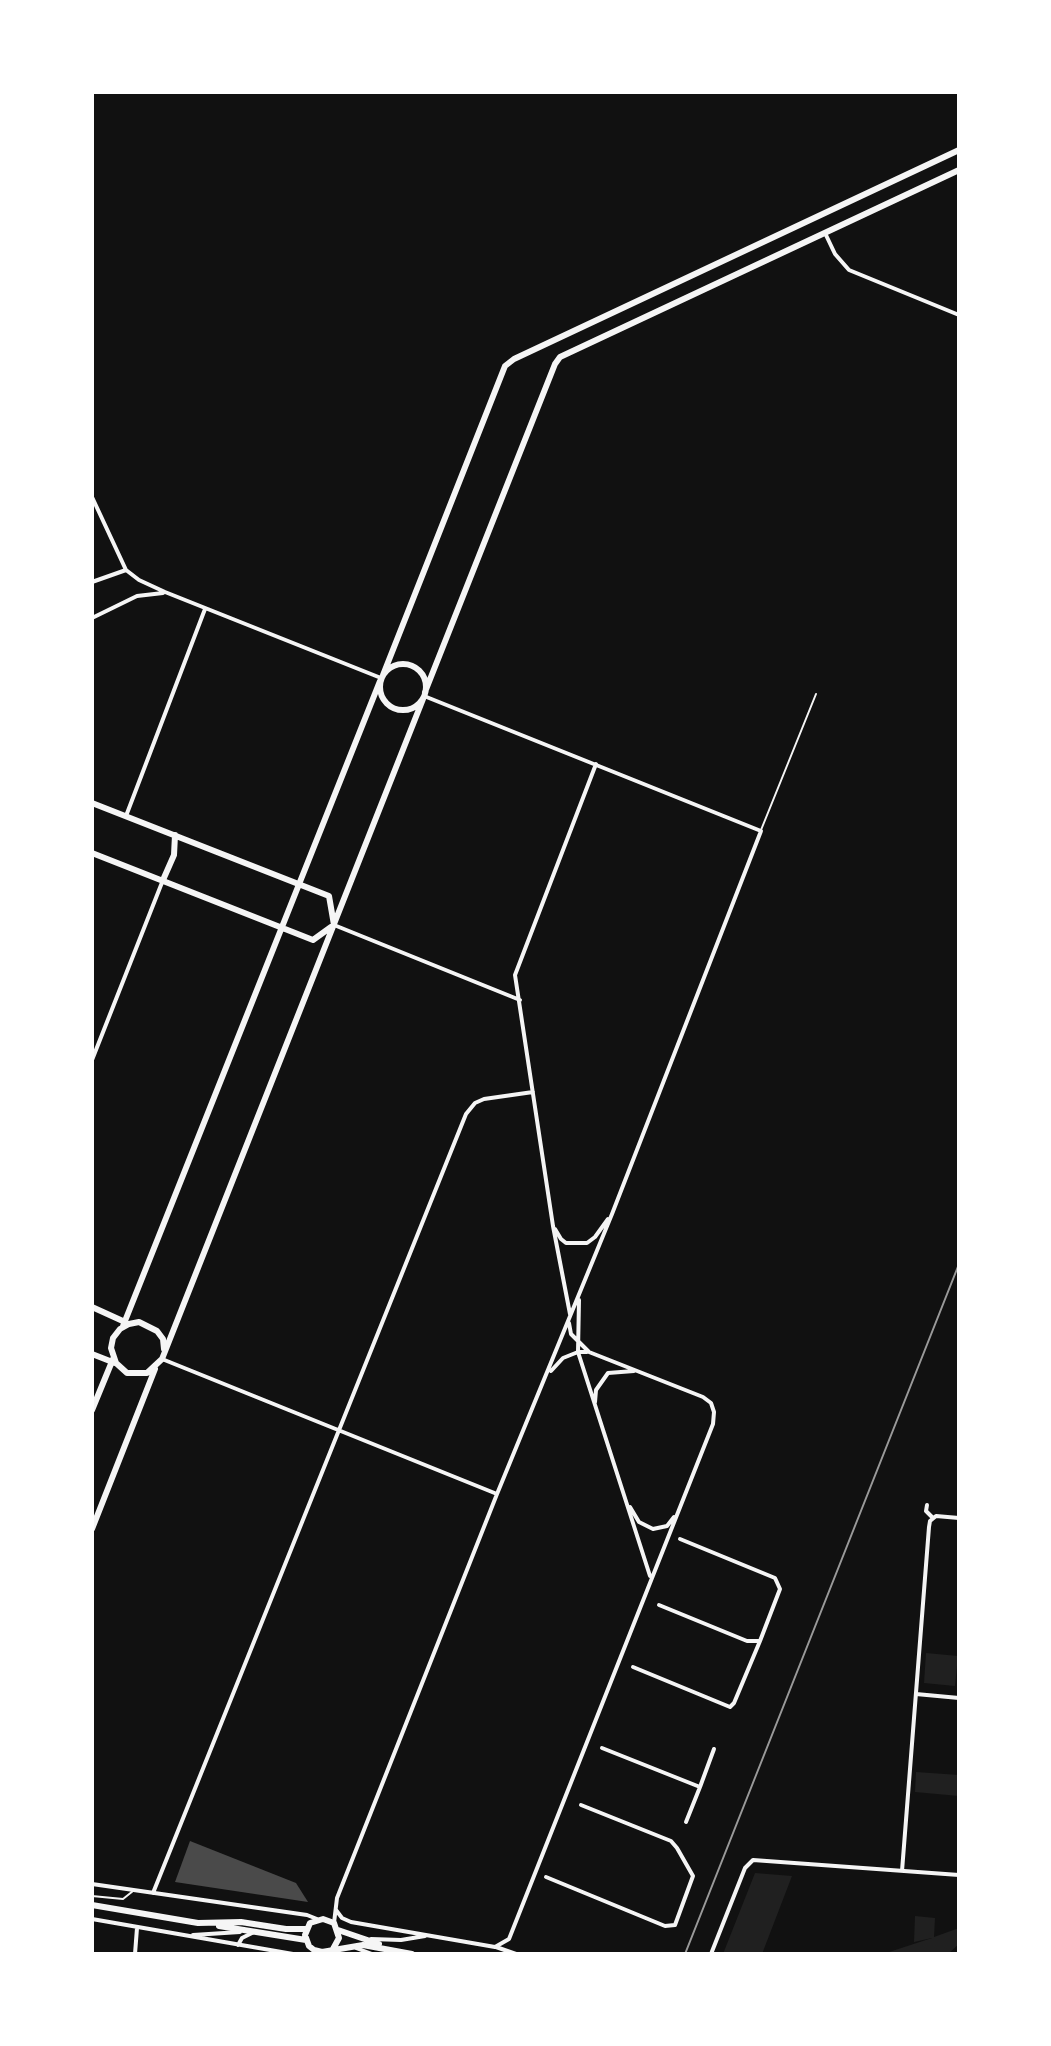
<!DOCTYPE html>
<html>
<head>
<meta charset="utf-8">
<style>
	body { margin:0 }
	#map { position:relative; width:1051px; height:2046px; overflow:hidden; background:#111; font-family:"PT Sans",sans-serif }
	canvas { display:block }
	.frame { position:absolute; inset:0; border:94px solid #fff; pointer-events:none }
</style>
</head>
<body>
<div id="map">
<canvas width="1051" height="2046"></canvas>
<div class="frame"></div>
</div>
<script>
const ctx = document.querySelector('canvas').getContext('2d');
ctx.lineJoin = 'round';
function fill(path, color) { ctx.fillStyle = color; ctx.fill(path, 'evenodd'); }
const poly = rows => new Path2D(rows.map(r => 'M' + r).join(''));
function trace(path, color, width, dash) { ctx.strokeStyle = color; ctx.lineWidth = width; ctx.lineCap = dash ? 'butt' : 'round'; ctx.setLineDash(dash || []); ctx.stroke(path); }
fill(poly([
	[926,1653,958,1656,955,1686,924,1683],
	[916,1772,959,1775,959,1796,915,1792],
	[755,1873,792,1876,762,1954,723,1954],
	[915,1916,935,1918,934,1937,959,1928,959,1944,948,1954,883,1954,932,1938,914,1942]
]), '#202020');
fill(poly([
	[190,1841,296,1883,308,1902,175,1882]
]), '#4a4a4a');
trace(poly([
	[761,830,816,694],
	[92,1896,123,1899,133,1891]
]), '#f5f5f5', 2);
trace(poly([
	[825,233,835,254,849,270,959,315],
	[92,497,126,570],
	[92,582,126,570,139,580,165,592,381,678],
	[92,618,137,596,163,593],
	[126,816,205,609],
	[334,925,520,1000],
	[92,1060,163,880],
	[555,1229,561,1239,566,1243,587,1243,595,1237,608,1219],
	[579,1300,578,1352,650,1576],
	[570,1314,553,1226,515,975,596,764],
	[162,1359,497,1494],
	[551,1371,563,1358,578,1352,587,1352],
	[595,1402,596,1390,608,1373,634,1371],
	[927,1505,926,1511,933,1518],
	[630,1507,639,1522,653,1529,667,1526,674,1517],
	[659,1605,747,1641,760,1641,780,1589,775,1578,680,1539],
	[633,1667,730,1707,734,1703,760,1641],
	[916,1694,959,1698],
	[602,1748,700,1787,686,1822],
	[700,1787,714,1749],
	[902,1871,929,1527,930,1521,936,1516,959,1518],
	[546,1877,665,1926,675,1925,693,1876,677,1848,671,1841,581,1805],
	[92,1884,307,1915,317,1919],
	[153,1893,466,1114,475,1103,484,1099,533,1092],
	[336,1910,342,1918,351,1922,495,1947,509,1939,713,1424,714,1412,711,1403,703,1397,589,1352,571,1334,569,1323],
	[92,1919,293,1954],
	[334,1923,337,1898,497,1494,612,1214,761,831,424,696],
	[193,1935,240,1932],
	[371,1939,401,1940,425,1936],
	[238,1945,242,1938,254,1932],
	[496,1947,516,1954],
	[356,1948,372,1954],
	[135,1954,137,1928],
	[711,1954,745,1868,753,1860,959,1875]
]), '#f5f5f5', 4);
trace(poly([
	'380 687a23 23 0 1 1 46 0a23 23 0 1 1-46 0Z',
	[383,675,505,366,514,359,959,150],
	[425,692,555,364,560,357,959,170],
	[92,803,329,896,334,925],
	[92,853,313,940,331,927],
	[163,880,174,855,175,835],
	[92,1307,125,1322],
	[123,1326,380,681],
	[164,1349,163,1339,157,1331,139,1322,129,1324,120,1329,113,1338,111,1348,116,1363,127,1373,147,1373,162,1359,423,699],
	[92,1354,115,1363],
	[92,1410,113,1359],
	[92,1529,155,1369]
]), '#f5f5f5', 6);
trace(poly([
	[92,1905,198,1923,241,1922,286,1929,307,1929],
	[219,1926,306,1940],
	[338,1930,379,1944],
	[333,1949,339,1938,334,1923,323,1919,310,1923,305,1935,309,1946,314,1950,322,1952,363,1945,412,1954]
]), '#f5f5f5', 6);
trace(poly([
	[685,1954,959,1264]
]), '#9a9a9a', 2);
</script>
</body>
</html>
